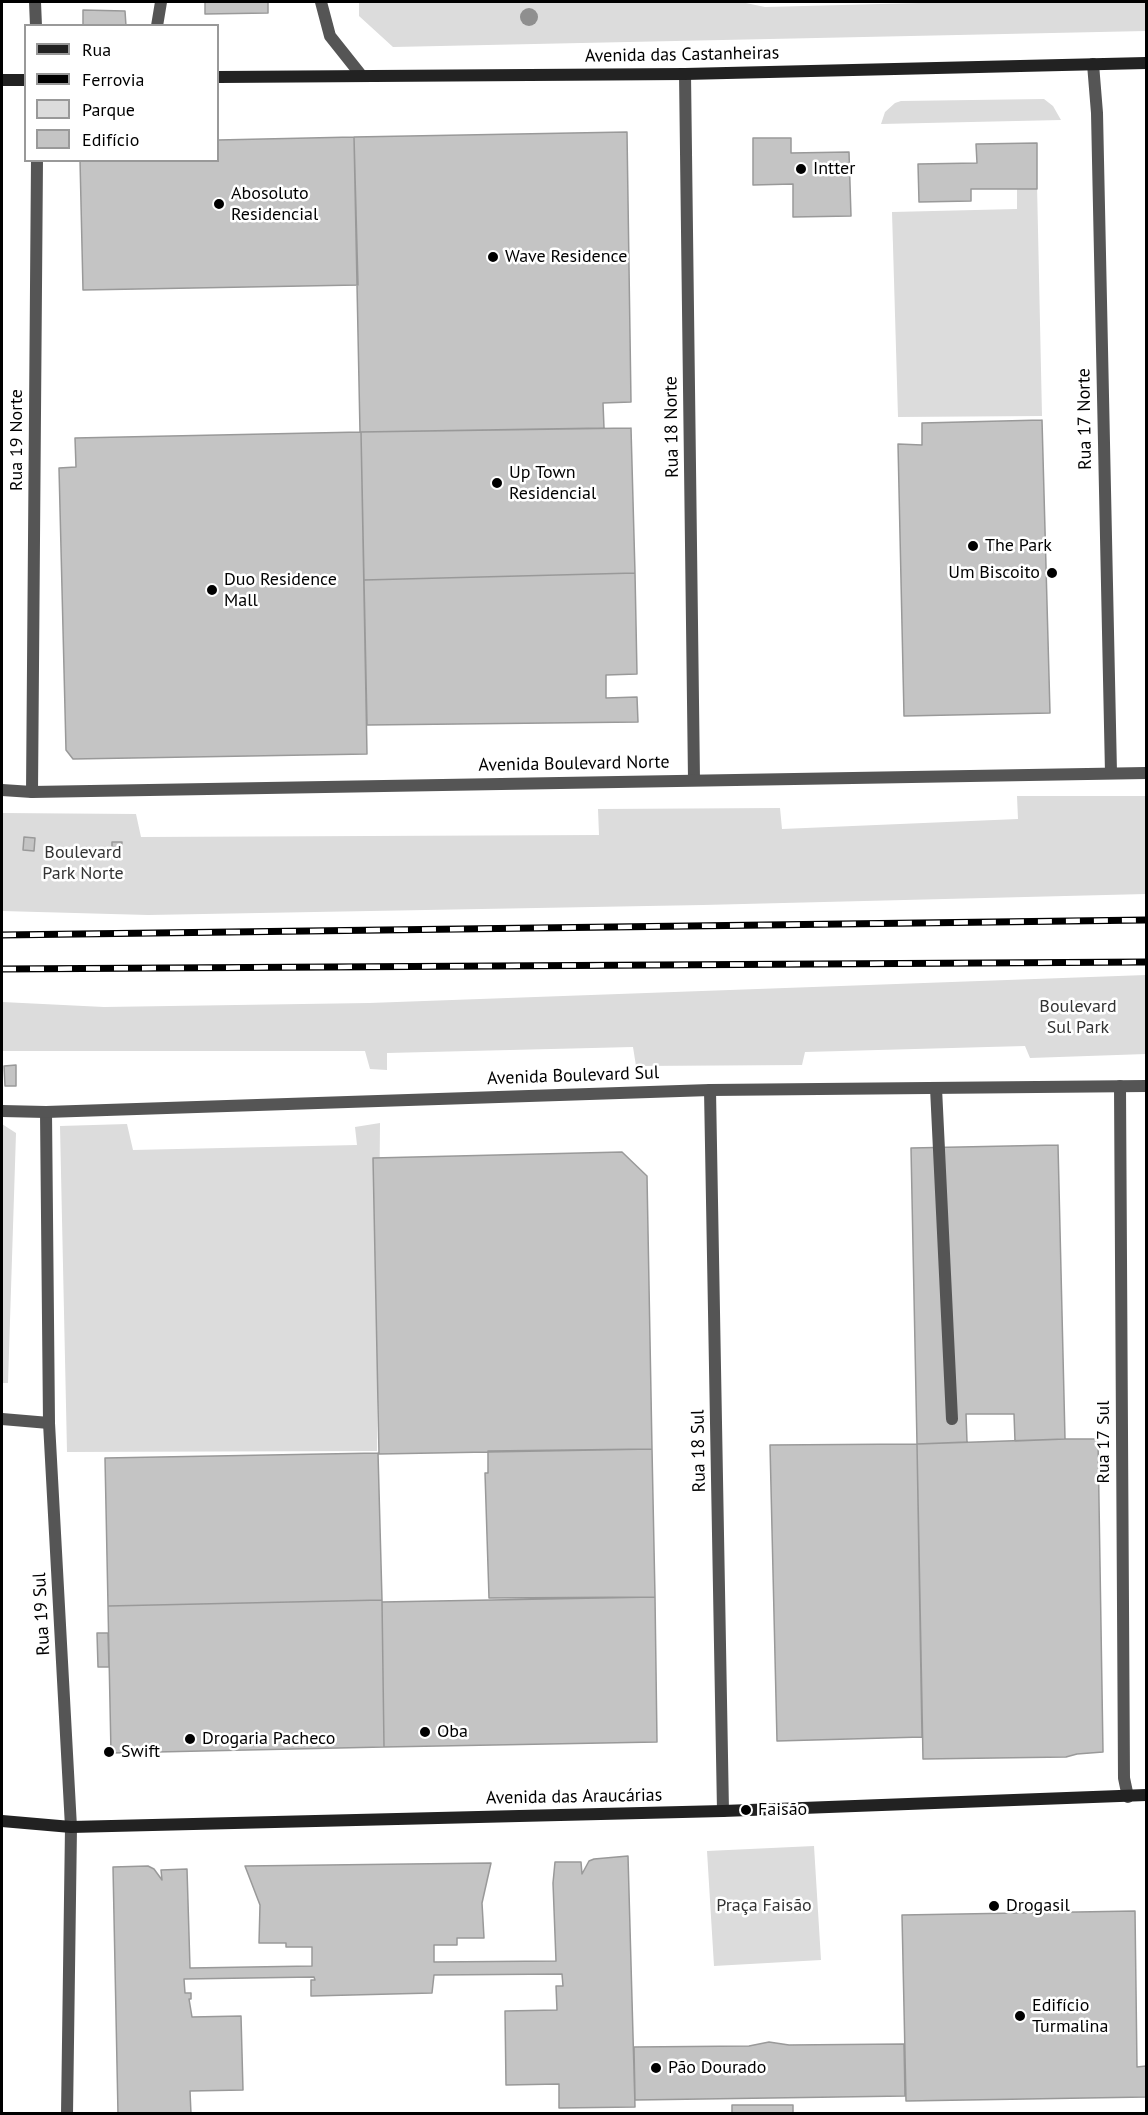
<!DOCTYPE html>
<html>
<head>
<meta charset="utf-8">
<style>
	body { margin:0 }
	#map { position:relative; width:1148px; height:2115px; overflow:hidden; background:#fff; font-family:"PT Sans",sans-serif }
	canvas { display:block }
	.frame { position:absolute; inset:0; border:3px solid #000; pointer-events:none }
	.legend { position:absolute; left:24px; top:24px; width:195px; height:138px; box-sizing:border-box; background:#fff; border:2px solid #999; margin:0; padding:8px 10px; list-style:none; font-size:18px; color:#000 }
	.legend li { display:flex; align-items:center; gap:12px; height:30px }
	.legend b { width:30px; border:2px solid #999 }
</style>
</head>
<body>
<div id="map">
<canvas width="1148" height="2115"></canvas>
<div class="frame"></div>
<ul class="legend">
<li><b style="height:8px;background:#222"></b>Rua</li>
<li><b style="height:8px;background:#000"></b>Ferrovia</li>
<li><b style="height:16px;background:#dcdcdc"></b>Parque</li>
<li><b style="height:16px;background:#c4c4c4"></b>Edifício</li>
</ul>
</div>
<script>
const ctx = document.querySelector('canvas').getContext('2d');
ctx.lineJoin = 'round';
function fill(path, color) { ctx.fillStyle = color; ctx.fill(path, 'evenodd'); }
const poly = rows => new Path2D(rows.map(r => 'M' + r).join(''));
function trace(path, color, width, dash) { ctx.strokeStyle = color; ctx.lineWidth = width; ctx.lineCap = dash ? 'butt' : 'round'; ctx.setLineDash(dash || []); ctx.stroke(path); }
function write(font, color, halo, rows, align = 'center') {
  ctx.font = font + ' "PT Sans",sans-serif'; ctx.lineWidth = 5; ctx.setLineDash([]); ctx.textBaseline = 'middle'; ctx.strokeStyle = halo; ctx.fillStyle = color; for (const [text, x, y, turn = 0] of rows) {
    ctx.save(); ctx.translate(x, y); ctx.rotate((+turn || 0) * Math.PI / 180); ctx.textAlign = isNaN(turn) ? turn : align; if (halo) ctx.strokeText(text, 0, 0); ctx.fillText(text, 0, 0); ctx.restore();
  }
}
fill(poly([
	[359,2,741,2,765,7,958,2,1146,2,1146,31,393,47,359,16],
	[1044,99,1053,106,1061,120,881,124,885,112,895,103,901,101],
	[1017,184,1037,184,1042,416,898,417,892,212,1017,209],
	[1017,796,1146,796,1146,894,703,905,148,915,2,911,2,813,136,814,141,837,599,835,598,809,780,808,782,829,1018,819],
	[1146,975,1146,1054,1030,1058,1025,1046,805,1052,802,1065,636,1066,633,1047,387,1053,387,1070,370,1069,365,1051,2,1051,2,1002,104,1007,369,1003],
	[380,1123,377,1451,67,1452,60,1126,127,1124,133,1150,357,1145,355,1127],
	[2,1124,16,1133,8,1383,2,1383],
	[814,1846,821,1960,714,1966,707,1851]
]), '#dcdcdc');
const building = poly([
	[205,2,268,2,268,13,205,14,205,2],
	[83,10,125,11,126,26,83,26,83,10],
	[627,132,631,402,603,403,604,428,360,432,354,137,627,132],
	[354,137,358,285,83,290,80,160,218,160,218,140,354,137],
	[753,138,791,138,791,153,849,152,851,216,793,217,793,184,753,185,753,138],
	[1037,143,1037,189,971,189,971,201,919,202,918,164,977,163,976,144,1037,143],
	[1042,420,1050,713,904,716,898,444,922,445,922,423,1042,420],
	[631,428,635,573,364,580,361,432,631,428],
	[361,432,367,754,73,759,66,750,59,468,76,467,75,438,361,432],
	[635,573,637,674,606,675,606,698,637,697,638,722,367,725,364,580,635,573],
	[24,837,35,838,34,851,23,850,24,837],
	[112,842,122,842,121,855,112,854,112,842],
	[16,1065,16,1086,5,1086,4,1066,16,1065],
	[1058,1145,1065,1439,1015,1441,1014,1414,966,1414,967,1442,917,1444,911,1148,1058,1145],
	[622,1152,647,1176,652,1449,379,1454,373,1158,622,1152],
	[1065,1439,1098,1439,1103,1752,1077,1754,1066,1757,923,1759,917,1444,1065,1439],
	[917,1444,922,1737,777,1741,770,1445,917,1444],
	[652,1449,655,1597,489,1598,485,1473,488,1473,488,1451,652,1449],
	[378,1453,382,1600,108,1606,105,1458,378,1453],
	[655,1597,657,1742,384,1747,382,1602,655,1597],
	[382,1600,384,1747,111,1753,108,1606,382,1600],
	[97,1633,108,1633,109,1667,98,1667,97,1633],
	[628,1856,635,2107,559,2108,559,2084,506,2085,505,2011,557,2010,556,1986,563,1986,562,1974,434,1975,432,1993,311,1996,311,1980,315,1980,314,1977,184,1979,185,1993,191,1993,191,1999,189,1999,192,2017,241,2016,243,2090,190,2091,191,2114,118,2114,113,1867,148,1866,154,1869,162,1880,161,1870,187,1869,190,1968,312,1966,312,1947,286,1947,286,1943,259,1943,260,1905,245,1866,491,1863,482,1903,484,1938,457,1938,457,1945,434,1945,434,1962,556,1961,553,1883,555,1862,581,1862,582,1874,589,1861,594,1859,628,1856],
	[1135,1911,1137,2067,1146,2066,1146,2097,906,2101,902,1915,1135,1911],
	[769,2042,789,2045,904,2044,905,2096,635,2100,634,2047,749,2046,769,2042],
	[732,2105,793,2105,793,2114,732,2114,732,2105]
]);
fill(building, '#c4c4c4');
trace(building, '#999', 1.5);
trace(poly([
	[321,2,330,36,361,75],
	[157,26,161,2],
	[936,1088,952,1419],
	[2,1419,49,1423]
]), '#555', 12);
trace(poly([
	[1093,64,1097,113,1111,773],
	[685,74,694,780],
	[32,792,37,160],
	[1120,1086,1124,1778,1128,1797],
	[710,1090,723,1811],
	[46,1112,49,1423,71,1827]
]), '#555', 12);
trace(poly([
	[35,2,36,26],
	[2,790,32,792,1146,773],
	[2,1111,46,1112,710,1090,1146,1086],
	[67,2114,71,1827]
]), '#555', 12);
trace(poly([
	[218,77,685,74,1146,63],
	[2,80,26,80],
	[2,1821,71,1827,723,1811,1146,1795]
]), '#222', 12);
const rail = poly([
	[2,935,1146,920],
	[2,969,1146,962]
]);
trace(rail, '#000', 7);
trace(rail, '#fff', 4.5, [14]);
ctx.fillStyle = '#8f8f8f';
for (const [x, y] of [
	[529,17]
]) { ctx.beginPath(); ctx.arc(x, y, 9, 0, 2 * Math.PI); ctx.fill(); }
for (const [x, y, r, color] of [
	[801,169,6,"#000"],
	[219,204,6,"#000"],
	[493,257,6,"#000"],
	[497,483,6,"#000"],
	[973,546,6,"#000"],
	[1052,573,6,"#000"],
	[212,590,6,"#000"],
	[425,1732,6,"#000"],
	[190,1739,6,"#000"],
	[109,1752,6,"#000"],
	[746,1810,6,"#000"],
	[994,1906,6,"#000"],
	[1020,2016,6,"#000"],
	[656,2068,6,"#000"]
]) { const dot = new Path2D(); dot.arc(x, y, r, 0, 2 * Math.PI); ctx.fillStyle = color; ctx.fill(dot); trace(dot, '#fff', 2); }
write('18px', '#000', '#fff', [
	["Avenida das Castanheiras",682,55,-1],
	["Rua 17 Norte",1085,419,-91],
	["Rua 18 Norte",672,427,-91],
	["Rua 19 Norte",17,440,-90],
	["Avenida Boulevard Norte",574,764,-1],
	["Avenida Boulevard Sul",573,1076,-2],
	["Rua 17 Sul",1104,1442,-90],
	["Rua 18 Sul",699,1451,-91],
	["Rua 19 Sul",42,1614,-93],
	["Avenida das Araucárias",574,1797,-1]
]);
write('18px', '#000', '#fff', [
	["Intter",813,169],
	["Abosoluto",231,194],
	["Residencial",231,215],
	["Wave Residence",505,257],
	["Up Town",509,473],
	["Residencial",509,494],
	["The Park",985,546],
	["Um Biscoito",1040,573,"right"],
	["Duo Residence",224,580],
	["Mall",224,601],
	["Oba",437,1732],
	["Drogaria Pacheco",202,1739],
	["Swift",121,1752],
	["Faisão",758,1810],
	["Drogasil",1006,1906],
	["Edifício",1032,2006],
	["Turmalina",1032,2027],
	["Pão Dourado",668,2068]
], 'left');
write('18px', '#333', '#fff', [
	["Boulevard",83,853],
	["Park Norte",83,874],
	["Boulevard",1078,1007],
	["Sul Park",1078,1028],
	["Praça Faisão",764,1906]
]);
</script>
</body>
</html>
